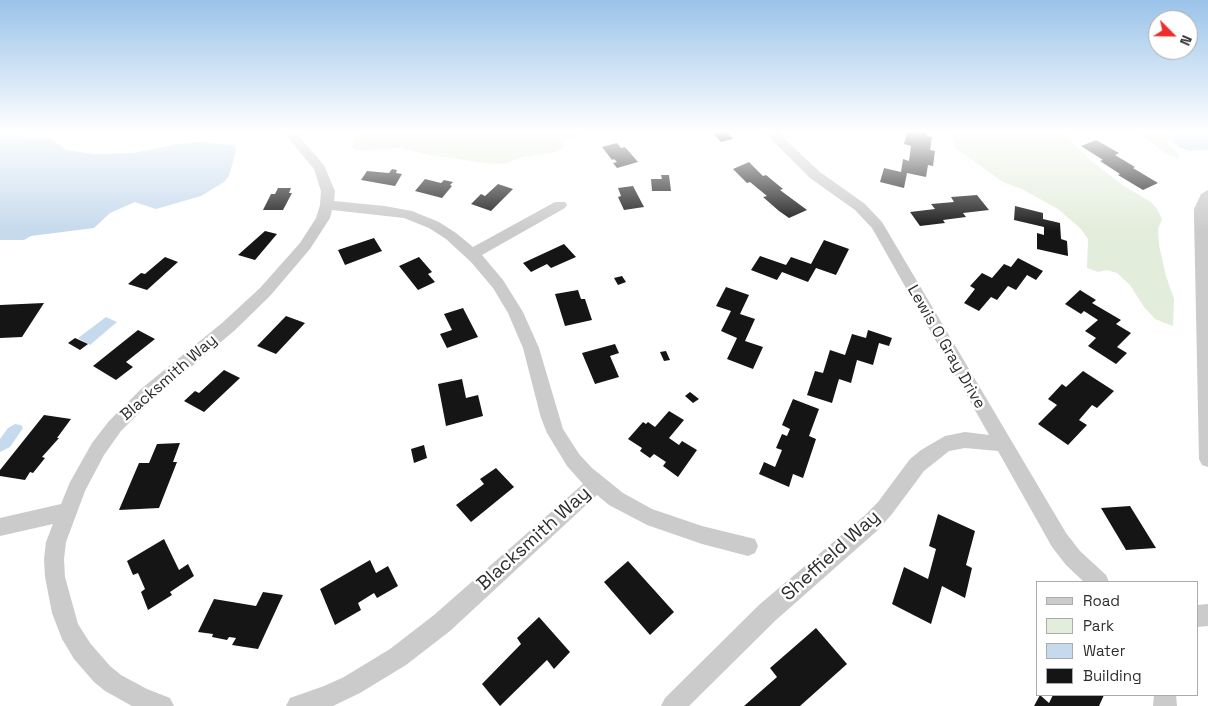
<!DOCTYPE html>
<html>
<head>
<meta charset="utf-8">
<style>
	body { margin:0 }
	#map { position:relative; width:1208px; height:706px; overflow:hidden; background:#fff; font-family:"Space Grotesk",sans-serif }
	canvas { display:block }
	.legend { position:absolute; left:1036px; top:581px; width:162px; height:115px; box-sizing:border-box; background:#fff; border:1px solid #ababab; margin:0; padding:6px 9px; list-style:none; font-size:15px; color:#2e2e2e }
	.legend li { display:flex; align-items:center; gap:10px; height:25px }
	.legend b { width:25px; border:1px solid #ababab }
	.north { position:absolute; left:1148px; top:10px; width:50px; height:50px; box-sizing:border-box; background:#fff; border:1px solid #ababab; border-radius:50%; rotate:113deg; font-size:14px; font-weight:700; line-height:20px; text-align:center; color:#2e2e2e }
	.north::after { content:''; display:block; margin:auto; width:18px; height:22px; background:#ee2e28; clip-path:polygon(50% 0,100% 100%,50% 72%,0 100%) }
</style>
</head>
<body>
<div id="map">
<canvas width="1208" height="706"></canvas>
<ul class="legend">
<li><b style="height:6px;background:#cbcbcb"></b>Road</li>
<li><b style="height:14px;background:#e3eddb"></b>Park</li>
<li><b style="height:14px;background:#c6daed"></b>Water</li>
<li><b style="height:14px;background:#151515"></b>Building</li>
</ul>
<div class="north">N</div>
</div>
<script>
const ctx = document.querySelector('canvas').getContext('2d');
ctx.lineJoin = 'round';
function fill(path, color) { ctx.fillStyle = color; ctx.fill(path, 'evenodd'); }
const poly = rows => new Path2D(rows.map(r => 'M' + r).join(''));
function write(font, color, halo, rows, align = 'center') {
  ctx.font = font + ' "Space Grotesk",sans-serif'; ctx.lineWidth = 5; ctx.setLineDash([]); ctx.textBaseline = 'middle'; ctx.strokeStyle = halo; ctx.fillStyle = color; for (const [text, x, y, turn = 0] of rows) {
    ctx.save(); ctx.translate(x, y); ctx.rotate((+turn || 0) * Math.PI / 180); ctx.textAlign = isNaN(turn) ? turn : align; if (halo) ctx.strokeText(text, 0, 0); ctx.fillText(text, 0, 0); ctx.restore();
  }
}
fill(poly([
	[375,132,586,132,563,142,562,149,556,152,522,157,507,163,493,164,429,155,401,148,359,151,352,148,356,137],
	[950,132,1063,132,1091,161,1124,186,1151,202,1157,209,1162,219,1158,229,1159,245,1166,276,1174,299,1173,326,1155,319,1144,307,1130,285,1117,273,1107,270,1098,272,1087,268,1088,239,1081,229,1058,209,1022,189,1003,182,972,160,955,148],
	[1133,132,1166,132,1168,143,1179,155,1179,159,1163,152,1150,141]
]), '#e3eddb');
fill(poly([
	[0,132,19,132,19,135,24,138,50,138,67,150,93,154,134,153,177,144,198,142,235,145,236,151,229,176,224,182,201,196,156,209,135,202,110,213,94,228,31,236,24,240,0,240],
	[1176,132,1208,132,1208,150,1191,151,1180,148,1173,142],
	[106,317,117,322,90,345,78,338],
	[15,424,21,425,23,428,10,447,0,452,0,439,8,428]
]), '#c6daed');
fill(poly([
	[720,132,727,132,733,139,721,142,714,134],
	[907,132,928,132,927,136,932,137,930,150,935,151,933,166,928,165,926,177,907,173,904,188,880,182,884,168,901,172,903,159,909,161,911,146,904,144],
	[1096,140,1119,153,1115,155,1135,167,1133,168,1158,183,1143,190,1118,175,1120,174,1100,161,1103,160,1081,146],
	[617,143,621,148,625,147,638,162,617,168,613,163,617,162,614,159,612,160,602,147],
	[749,162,763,176,766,175,783,189,780,190,807,210,789,218,779,211,763,197,767,196,750,182,747,183,733,169],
	[392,169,397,170,396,173,402,174,395,186,361,180,367,171,389,173],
	[661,175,669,175,671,191,652,191,651,179,662,179],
	[425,179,441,183,444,180,453,182,450,185,452,186,442,198,415,191],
	[498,184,513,189,491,211,471,204,481,194,485,196],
	[633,186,644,207,624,210,618,197,621,196,618,188],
	[278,188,291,188,289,193,292,193,283,210,263,210,271,194,275,194],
	[977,195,989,210,963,213,966,217,943,220,945,223,920,226,910,212,935,209,931,204,954,202,951,197],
	[1015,206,1043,213,1043,219,1060,223,1061,239,1067,241,1068,256,1037,249,1037,233,1044,235,1044,227,1014,220],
	[265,231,277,234,255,260,238,255],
	[374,238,382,251,345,265,338,250],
	[824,240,849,249,836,275,816,268,808,282,782,272,777,280,751,270,760,256,786,265,791,257,811,264],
	[564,244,576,257,551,268,547,264,531,272,523,263],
	[165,257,178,262,147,290,128,284,141,273,145,274],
	[419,257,432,272,428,274,435,282,418,290,399,266],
	[1018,258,1043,271,1036,280,1027,275,1016,290,1008,286,997,300,991,297,979,311,964,303,975,289,970,286,982,273,992,278,1004,264,1011,267],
	[622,276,626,282,618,285,614,278],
	[726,287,749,295,740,314,755,319,745,341,763,347,753,369,727,359,737,338,721,331,731,311,716,306],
	[578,290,581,299,585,299,592,320,565,326,555,294],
	[1080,290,1096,300,1092,303,1121,320,1116,324,1131,333,1117,347,1127,353,1116,364,1088,346,1096,338,1085,331,1098,320,1084,311,1081,314,1065,304],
	[44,303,22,337,0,338,0,305],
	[463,308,478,337,447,348,440,334,452,330,444,314],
	[286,316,305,323,276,354,257,346],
	[138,330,155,339,126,362,133,367,116,380,93,366],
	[868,330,892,338,889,346,879,343,873,365,857,360,851,383,839,379,832,403,807,395,815,371,823,373,830,350,845,355,852,334,866,338],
	[75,338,88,344,80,350,68,343],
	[615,344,619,353,610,356,619,377,595,384,582,353],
	[666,351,670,360,664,361,660,352],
	[224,370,240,378,204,412,184,401,195,391,199,393],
	[1083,371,1114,391,1097,408,1092,405,1079,420,1087,425,1068,445,1038,424,1057,405,1048,399,1062,384,1066,387],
	[462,379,466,398,478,395,483,416,446,426,438,384],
	[690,392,699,399,693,403,685,396],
	[793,399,819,409,809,436,816,439,803,478,793,474,789,487,759,474,764,462,775,467,782,450,776,448,782,434,787,436,790,429,782,425],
	[669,411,684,420,669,438,679,445,682,441,697,450,678,477,663,466,666,462,654,454,650,458,640,451,642,448,628,439,643,422,646,424,648,422,655,427],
	[44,415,71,419,57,438,59,438,42,457,45,458,33,473,30,472,25,480,0,476,0,470],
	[180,443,173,462,177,462,159,508,119,510,139,463,149,463,157,444],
	[424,445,427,458,414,463,411,449],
	[496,468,514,487,471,522,456,505,484,484,480,479],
	[1130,506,1156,548,1126,550,1101,508],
	[938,514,975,531,966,565,972,568,965,598,942,586,931,624,892,604,904,567,928,579,936,549,929,546],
	[164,539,179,570,188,564,194,576,170,592,172,595,148,610,141,592,145,589,138,573,133,575,127,561],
	[370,560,376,573,388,566,398,586,377,598,374,593,358,603,361,610,335,625,320,589],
	[628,561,674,612,650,635,604,582],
	[263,592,283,595,258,649,232,645,236,638,229,637,227,640,212,637,213,634,198,632,214,599,256,606],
	[539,617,570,652,554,669,547,660,500,706,482,684,521,644,517,638],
	[816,628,847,664,800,706,744,706,777,677,770,668],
	[1040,695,1049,703,1053,695,1104,695,1099,706,1034,706]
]), '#151515');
fill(poly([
	[283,132,295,132,324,165,335,191,334,201,385,206,412,211,439,222,456,233,473,247,555,202,565,202,567,205,565,208,482,255,503,280,523,312,539,348,563,429,579,454,592,468,623,493,652,509,702,526,755,539,758,546,755,553,748,556,702,544,647,525,609,505,597,495,450,631,406,665,360,693,333,706,286,706,290,698,324,686,344,677,390,649,434,615,583,484,567,466,547,433,541,418,523,348,508,313,493,288,471,262,446,239,429,228,404,218,332,210,330,218,310,249,270,296,234,331,153,399,121,431,104,455,85,491,66,542,64,559,65,577,78,624,90,643,110,666,121,675,147,689,170,698,174,706,132,706,105,691,94,682,74,659,62,639,52,613,45,577,44,559,46,542,53,524,0,536,0,518,61,504,70,482,92,443,109,421,141,389,222,323,260,288,300,243,316,218,320,205,321,191,314,169,283,132],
	[764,132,777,132,820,172,865,204,882,222,1066,533,1080,551,1106,575,1109,582,1084,582,1066,565,1052,547,998,451,965,448,949,451,924,471,892,514,878,530,776,620,689,706,661,706,665,698,760,604,864,516,878,502,910,459,921,450,945,436,965,432,989,435,872,228,855,210,810,178,764,132],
	[1208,190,1208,467,1202,465,1199,459,1194,216,1194,209,1201,194,1208,190],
	[1208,604,1208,626,1197,627,1197,605,1208,604],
	[1154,695,1176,695,1177,706,1153,706,1154,695]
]), '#cbcbcb');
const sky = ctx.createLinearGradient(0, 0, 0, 231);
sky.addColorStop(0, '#9ac3ea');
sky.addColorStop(0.57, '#fff');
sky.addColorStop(1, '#ffffff00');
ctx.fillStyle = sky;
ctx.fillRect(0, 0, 1208, 231);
write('16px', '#2e2e2e', '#fff', [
	["Lewis O Gray Drive",946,347,60],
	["Blacksmith Way",169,378,-41]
]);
write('19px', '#2e2e2e', '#fff', [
	["Blacksmith Way",534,539,-42],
	["Sheffield Way",831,556,-42]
]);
</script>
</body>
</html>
